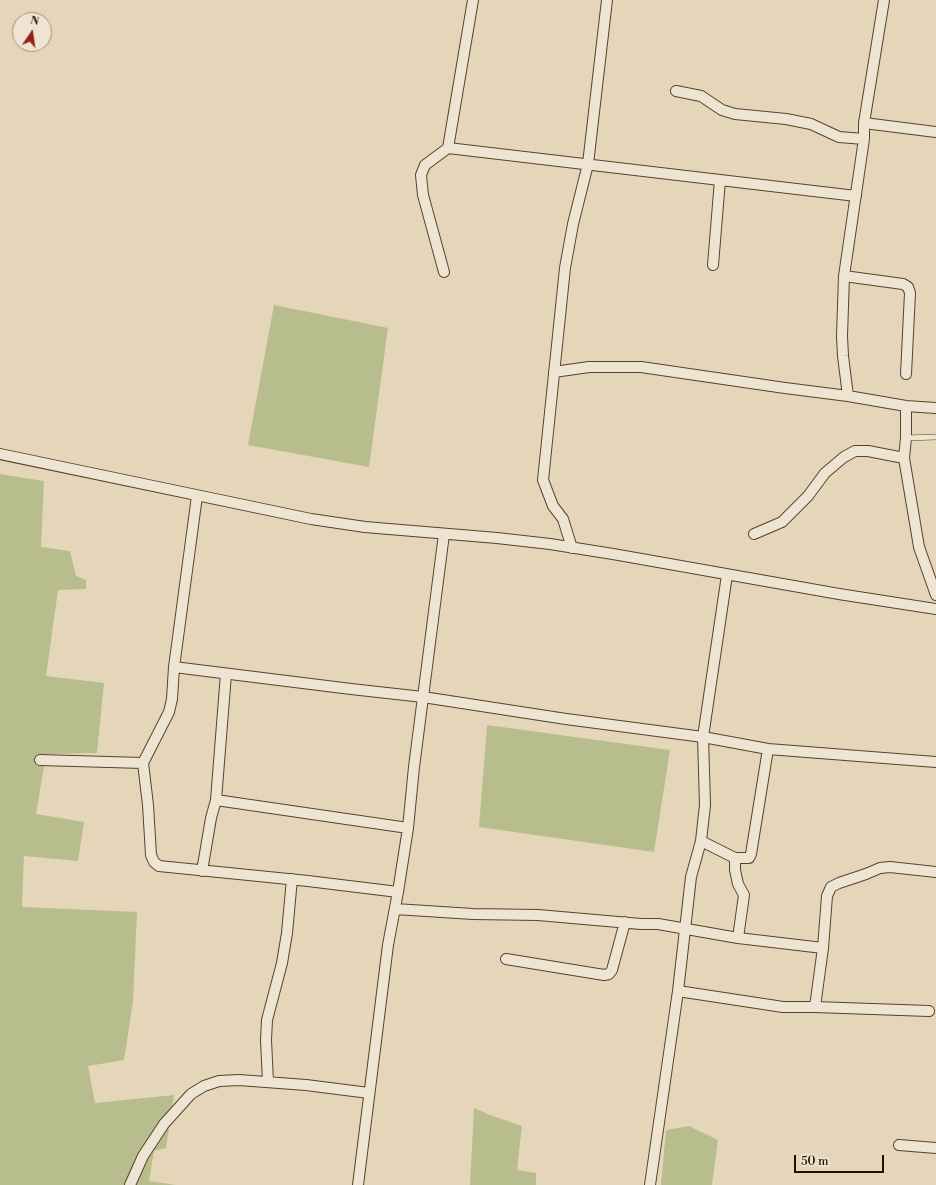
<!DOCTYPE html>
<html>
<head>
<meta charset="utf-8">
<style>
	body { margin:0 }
	#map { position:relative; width:936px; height:1185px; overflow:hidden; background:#e5d6ba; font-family:"Libre Bodoni",serif }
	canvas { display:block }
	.north { position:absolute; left:12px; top:12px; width:40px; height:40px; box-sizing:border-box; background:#eee4d2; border:1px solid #9f907e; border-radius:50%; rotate:13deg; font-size:11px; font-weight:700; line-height:16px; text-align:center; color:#281100 }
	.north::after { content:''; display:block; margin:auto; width:14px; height:18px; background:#8f2418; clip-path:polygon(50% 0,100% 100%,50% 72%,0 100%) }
	.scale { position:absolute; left:794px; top:1155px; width:90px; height:18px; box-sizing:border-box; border:2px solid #281100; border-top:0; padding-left:5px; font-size:12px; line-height:14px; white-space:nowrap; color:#281100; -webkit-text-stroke:3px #eee4d2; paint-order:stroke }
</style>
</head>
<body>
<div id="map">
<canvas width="936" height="1185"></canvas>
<div class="north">N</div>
<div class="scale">50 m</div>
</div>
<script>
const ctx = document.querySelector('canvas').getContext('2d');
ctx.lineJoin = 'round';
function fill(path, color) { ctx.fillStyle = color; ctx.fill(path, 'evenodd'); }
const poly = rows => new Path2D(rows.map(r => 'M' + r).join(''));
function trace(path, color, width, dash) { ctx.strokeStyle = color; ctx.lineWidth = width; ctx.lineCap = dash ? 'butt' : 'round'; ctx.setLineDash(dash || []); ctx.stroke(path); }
fill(poly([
	[274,305,388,328,369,467,248,445],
	[0,474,44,481,41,547,70,551,76,576,86,580,86,589,58,590,46,676,104,683,97,753,46,754,36,814,84,822,78,861,24,856,22,907,137,912,133,1001,124,1060,88,1066,95,1103,174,1095,166,1148,154,1151,149,1181,176,1185,0,1185],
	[487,725,670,750,654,852,479,827],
	[474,1108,490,1115,522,1126,517,1170,536,1173,536,1185,470,1185],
	[689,1126,718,1140,712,1185,661,1185,666,1130]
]), '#b8bd8d');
const lane = poly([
	[906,438,936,437]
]);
const street = poly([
	[676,91,701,96,722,110,735,114,786,119,811,124,839,137,864,139],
	[864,123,936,132],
	[448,148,473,0],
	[713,265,720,180],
	[444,272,423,195,421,175,425,165,448,148,856,196],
	[844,276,903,284,908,287,910,293,906,374],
	[554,372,589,367,641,367,785,388,848,396,906,406,936,408],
	[848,396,843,356,842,336,844,276,864,139,864,123,884,0],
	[906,406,906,438,904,458,919,547,936,595],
	[0,454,311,519,365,527,497,538,550,544,613,554,839,594,936,609],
	[754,534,782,522,808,496,825,473,844,457,855,451,868,451,904,458],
	[572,548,563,519,553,506,543,480,565,268,573,224,588,164,607,0],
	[174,667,351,689,423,697,566,719,703,737,768,749,936,762],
	[40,760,143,763,148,805,151,855,154,862,159,866,308,881,398,892],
	[143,763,169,712,172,699,174,667,197,496],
	[216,800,408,828],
	[701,841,735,858,749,858,751,854,768,749],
	[735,858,735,870,738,884,744,895,738,938],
	[202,871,211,818,216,800,226,674],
	[395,909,473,914,538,915,641,924,658,924,738,938,823,948],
	[506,959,604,975,609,974,612,970,625,922],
	[678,991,783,1007,815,1007,929,1011],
	[815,1007,823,948,827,896,831,887,839,883,866,874,880,868,890,867,936,872],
	[268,1082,266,1040,267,1020,282,963,287,933,292,879],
	[899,1145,936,1148],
	[130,1185,143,1156,164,1124,191,1094,204,1086,219,1081,239,1080,306,1085,369,1093],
	[358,1185,388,945,398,892,408,828,414,767,444,534],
	[650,1185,678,991,691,877,701,841,705,805,703,737,727,575]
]);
trace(lane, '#57422e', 6);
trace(street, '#57422e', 12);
trace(lane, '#eee4d2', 5);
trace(street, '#eee4d2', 10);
</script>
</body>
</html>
